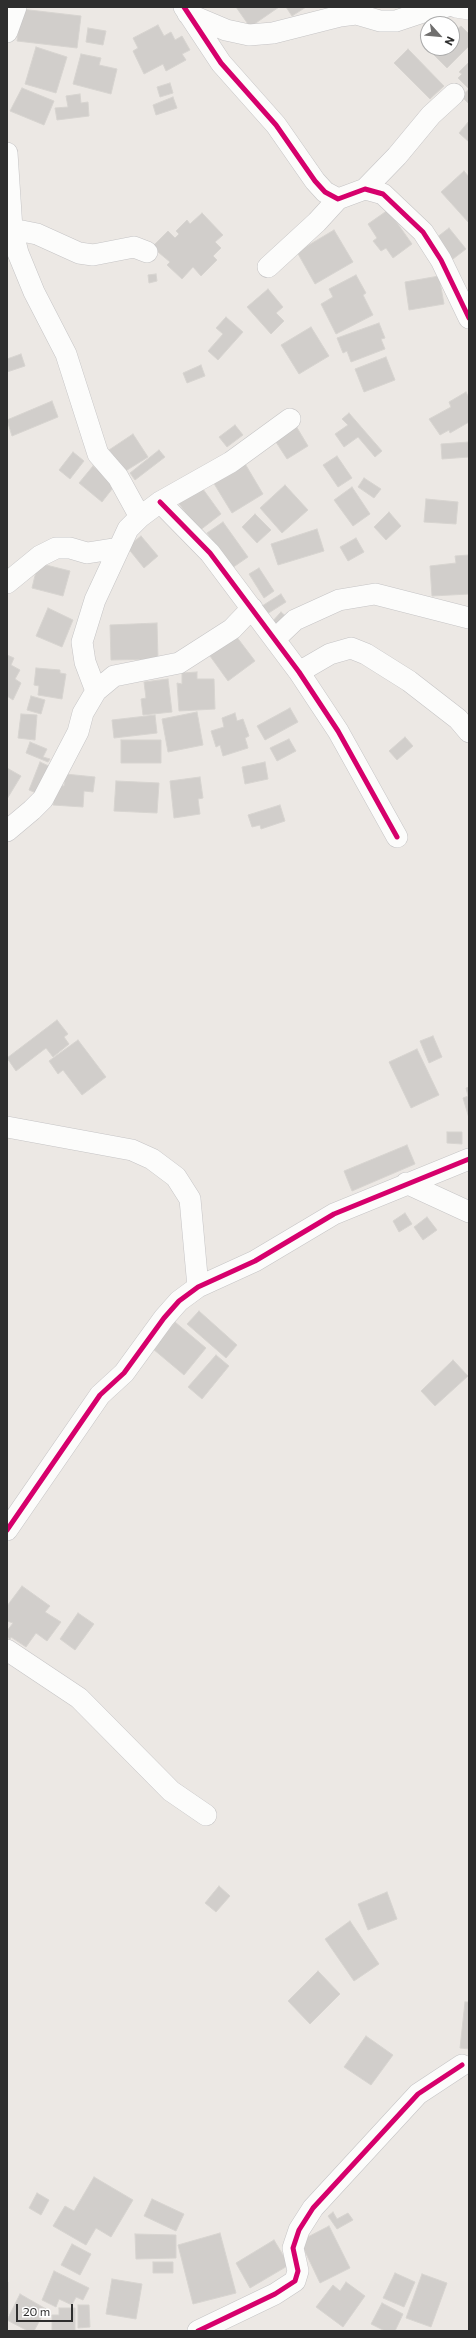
<!DOCTYPE html>
<html>
<head>
<meta charset="utf-8">
<style>
	body { margin:0 }
	#map { position:relative; width:476px; height:2338px; overflow:hidden; background:#ece8e4; font-family:Commissioner,sans-serif }
	canvas { display:block }
	.frame { position:absolute; inset:0; border:8px solid #2e2e2e; pointer-events:none }
	.north { position:absolute; left:420px; top:16px; width:40px; height:40px; box-sizing:border-box; background:#fff; border:1px solid #ababab; border-radius:50%; rotate:117deg; font-size:11px; font-weight:700; line-height:16px; text-align:center; color:#2e2e2e }
	.north::after { content:''; display:block; margin:auto; width:14px; height:18px; background:#706f6e; clip-path:polygon(50% 0,100% 100%,50% 72%,0 100%) }
	.scale { position:absolute; left:16px; top:2304px; width:57px; height:18px; box-sizing:border-box; border:2px solid #2e2e2e; border-top:0; padding-left:5px; font-size:12px; line-height:14px; white-space:nowrap; color:#2e2e2e; -webkit-text-stroke:3px #fff; paint-order:stroke }
</style>
</head>
<body>
<div id="map">
<canvas width="476" height="2338"></canvas>
<div class="frame"></div>
<div class="north">N</div>
<div class="scale">20 m</div>
</div>
<script>
const ctx = document.querySelector('canvas').getContext('2d');
ctx.lineJoin = 'round';
function fill(path, color) { ctx.fillStyle = color; ctx.fill(path, 'evenodd'); }
const poly = rows => new Path2D(rows.map(r => 'M' + r).join(''));
function trace(path, color, width, dash) { ctx.strokeStyle = color; ctx.lineWidth = width; ctx.lineCap = dash ? 'butt' : 'round'; ctx.setLineDash(dash || []); ctx.stroke(path); }
const building = poly([
	[236,7,279,7,250,27,236,7],
	[286,7,306,7,292,16,286,7],
	[21,9,81,16,77,48,17,41,21,9],
	[445,18,450,24,439,24,445,18],
	[158,25,164,36,171,32,175,40,182,36,190,50,182,54,186,60,166,71,163,64,144,74,133,51,138,48,133,38,158,25],
	[452,26,456,30,461,26,469,34,469,46,447,68,421,42,428,35,428,48,452,48,452,26],
	[88,28,106,31,103,45,86,42,88,28],
	[36,47,67,57,56,93,25,84,36,47],
	[408,49,444,86,430,99,394,63,408,49],
	[81,54,101,58,99,65,117,69,111,94,73,84,81,54],
	[469,62,469,104,461,96,469,89,458,78,462,74,459,72,469,62],
	[170,83,173,93,160,97,157,87,170,83],
	[22,88,54,101,44,125,10,111,22,88],
	[80,94,81,103,88,102,89,116,57,120,55,108,68,107,66,96,80,94],
	[173,97,177,108,156,115,153,105,173,97],
	[469,121,469,142,459,133,469,121],
	[464,171,469,177,469,223,441,192,464,171],
	[388,210,412,244,393,258,386,248,381,251,373,241,377,238,368,224,388,210],
	[202,213,223,235,215,242,221,248,213,256,217,260,201,276,193,267,182,279,167,265,170,262,152,247,168,231,175,238,179,234,176,231,187,220,190,224,202,213],
	[449,228,466,249,453,259,436,238,449,228],
	[334,230,353,262,315,284,297,252,334,230],
	[156,274,157,281,149,283,148,275,156,274],
	[356,275,366,293,363,295,373,315,336,334,321,304,333,297,329,289,356,275],
	[439,276,444,304,409,310,405,282,439,276],
	[268,289,283,307,276,313,284,321,271,334,247,307,268,289],
	[226,317,243,332,218,360,208,351,223,334,216,328,226,317],
	[379,323,385,338,381,339,385,349,351,362,347,351,343,353,337,338,379,323],
	[311,327,329,356,299,374,281,345,311,327],
	[21,354,25,366,7,372,7,359,21,354],
	[386,357,395,380,364,392,355,369,386,357],
	[201,365,205,376,187,383,183,373,201,365],
	[466,392,469,398,469,422,450,433,449,430,440,435,429,419,451,407,449,402,466,392],
	[52,401,58,417,12,436,7,420,52,401],
	[349,413,382,451,375,457,358,437,344,447,335,434,348,425,342,419,349,413],
	[235,425,243,435,227,447,219,437,235,425],
	[296,426,308,446,287,459,274,439,296,426],
	[133,434,148,457,124,472,109,450,133,434],
	[469,442,469,457,442,459,441,444,469,442],
	[159,450,165,457,135,480,130,473,159,450],
	[73,452,84,461,70,479,59,470,73,452],
	[337,456,352,478,338,487,323,465,337,456],
	[244,462,263,494,232,513,213,482,244,462],
	[93,466,116,484,102,502,79,483,93,466],
	[364,478,381,489,374,498,358,487,364,478],
	[200,485,221,514,199,531,177,501,200,485],
	[285,485,308,510,282,533,260,508,285,485],
	[352,487,370,514,353,526,334,500,352,487],
	[426,499,458,502,456,524,424,522,426,499],
	[389,512,401,526,386,540,374,527,389,512],
	[255,514,271,530,257,543,242,527,255,514],
	[223,522,248,557,232,568,207,533,223,522],
	[317,529,324,551,278,565,271,544,317,529],
	[141,536,158,556,144,568,127,547,141,536],
	[356,538,364,552,348,561,340,547,356,538],
	[469,555,469,594,432,596,430,566,456,563,455,556,469,555],
	[38,563,70,571,63,596,32,588,38,563],
	[259,568,274,591,264,598,249,574,259,568],
	[281,594,286,602,267,614,262,606,281,594],
	[48,608,73,620,62,647,36,636,48,608],
	[281,612,289,619,277,632,270,624,281,612],
	[157,623,158,659,111,660,110,625,157,623],
	[236,636,255,661,228,681,210,656,236,636],
	[7,655,14,658,11,665,20,670,15,679,21,683,13,700,7,696,7,655],
	[36,668,60,670,60,673,66,674,62,699,38,695,39,686,34,685,36,668],
	[197,672,197,679,214,679,215,709,179,711,177,683,182,684,182,673,197,672],
	[168,679,172,712,143,715,141,699,146,698,144,682,168,679],
	[31,696,45,700,41,714,27,710,31,696],
	[290,708,298,722,265,740,257,726,290,708],
	[197,712,203,745,168,752,162,719,197,712],
	[235,713,237,721,243,719,249,736,245,738,248,748,223,756,220,745,216,747,211,731,224,727,222,718,235,713],
	[21,714,37,715,35,740,18,738,21,714],
	[155,715,157,733,114,738,112,720,155,715],
	[405,737,413,746,397,760,389,751,405,737],
	[289,739,296,751,277,761,270,748,289,739],
	[121,740,161,740,161,763,121,763,121,740],
	[30,742,47,749,43,757,50,759,48,762,26,753,30,742],
	[40,762,53,768,41,795,29,790,40,762],
	[265,762,268,779,245,784,242,767,265,762],
	[7,768,21,776,7,799,7,768],
	[65,774,95,777,93,792,84,791,83,807,53,805,55,785,64,786,65,774],
	[200,777,203,798,198,799,200,814,174,818,170,781,200,777],
	[116,781,159,783,157,813,114,811,116,781],
	[280,805,285,821,261,829,260,825,252,827,248,815,280,805],
	[57,1020,68,1034,64,1037,69,1044,53,1057,46,1048,16,1071,7,1058,57,1020],
	[433,1036,442,1057,429,1063,420,1041,433,1036],
	[78,1040,106,1077,82,1095,63,1070,58,1074,49,1061,78,1040],
	[417,1049,439,1095,411,1108,389,1062,417,1049],
	[469,1087,469,1118,463,1098,468,1096,466,1088,469,1087],
	[447,1132,462,1132,462,1144,447,1143,447,1132],
	[407,1145,415,1164,352,1191,344,1171,407,1145],
	[405,1213,412,1224,399,1232,393,1221,405,1213],
	[427,1217,437,1230,423,1240,414,1227,427,1217],
	[199,1311,237,1345,226,1358,187,1324,199,1311],
	[175,1322,206,1348,184,1375,153,1349,175,1322],
	[216,1355,229,1366,202,1399,188,1387,216,1355],
	[453,1360,468,1376,435,1406,421,1391,453,1360],
	[22,1586,50,1606,45,1612,61,1622,47,1641,36,1633,26,1647,11,1637,10,1639,7,1637,7,1631,13,1623,7,1621,7,1606,22,1586],
	[78,1613,94,1624,75,1650,60,1639,78,1613],
	[219,1886,230,1896,216,1912,205,1903,219,1886],
	[387,1892,397,1919,368,1930,358,1904,387,1892],
	[350,1921,379,1964,354,1981,325,1939,350,1921],
	[318,1971,340,1994,310,2024,288,2001,318,1971],
	[465,2002,469,2002,469,2049,460,2048,465,2002],
	[366,2036,393,2055,371,2085,344,2067,366,2036],
	[94,2177,133,2200,111,2237,96,2228,86,2245,53,2226,65,2206,74,2211,94,2177],
	[37,2193,49,2200,41,2215,29,2208,37,2193],
	[152,2199,184,2214,176,2231,144,2216,152,2199],
	[333,2212,337,2219,348,2213,353,2220,337,2229,328,2216,333,2212],
	[329,2226,350,2268,320,2283,300,2241,329,2226],
	[220,2233,236,2293,193,2304,178,2245,220,2233],
	[135,2234,176,2235,176,2258,136,2259,135,2234],
	[274,2240,289,2265,250,2288,236,2263,274,2240],
	[72,2244,91,2254,80,2275,61,2265,72,2244],
	[153,2262,173,2262,173,2273,153,2273,153,2262],
	[54,2271,89,2288,83,2300,76,2297,72,2305,59,2299,56,2307,42,2300,54,2271],
	[395,2273,415,2282,404,2307,383,2298,395,2273],
	[422,2274,447,2283,431,2327,406,2318,422,2274],
	[112,2279,142,2284,136,2319,106,2314,112,2279],
	[7,2282,8,2282,8,2315,7,2315,7,2282],
	[346,2282,365,2296,343,2327,316,2307,333,2285,340,2291,346,2282],
	[20,2294,46,2309,34,2331,28,2331,7,2320,20,2294],
	[382,2303,403,2314,395,2331,385,2331,371,2324,382,2303],
	[78,2305,89,2305,90,2327,78,2328,78,2305],
	[59,2308,75,2308,75,2331,52,2330,52,2315,59,2315,59,2308]
]);
fill(building, '#d1cecb');
trace(building, '#d7d4d0', 1);
const minor = poly([
	[184,7,221,63,276,125,315,181,325,192,338,199,365,189,383,194,423,232,441,260,469,318],
	[456,7,469,9],
	[188,14,226,30,249,35,273,33,340,16,356,14,380,21,396,21,435,8,445,7],
	[7,32,16,7],
	[7,153,12,229,18,253,34,292,66,354,98,454,118,477,140,517],
	[365,189,397,156,431,115,454,94],
	[12,229,37,234,79,253,93,255,134,247,147,252],
	[268,267,317,222,338,199],
	[160,502,210,553,299,672,338,731,397,837],
	[7,583,40,556,56,548,70,548,87,553,119,548],
	[275,639,295,620,339,600,375,594,469,618],
	[299,672,330,654,351,648,366,654,409,681,458,719,469,732],
	[96,691,85,662,82,642,95,600,128,529,140,517,160,502,231,462,290,419],
	[7,831,32,810,43,799,78,732,83,713,96,691,114,676,179,663,232,629,252,608],
	[7,1127,132,1150,152,1159,176,1177,190,1199,198,1287],
	[406,1183,469,1212],
	[7,1530,100,1395,124,1373,164,1318,179,1301,198,1287,255,1261,334,1214,469,1159],
	[7,1650,79,1698,171,1791,206,1815],
	[198,2331,275,2294,295,2281,298,2271,293,2248,299,2230,313,2208,418,2094,462,2065]
]);
trace(minor, '#c5c4c5', 22);
trace(minor, '#fcfcfb', 21);
trace(poly([
	[184,7,221,63,276,125,315,181,325,192,338,199,365,189,383,194,423,232,441,260,469,318],
	[160,502,210,553,299,672,338,731,397,837],
	[7,1530,100,1395,124,1373,164,1318,179,1301,198,1287,255,1261,334,1214,469,1159],
	[198,2331,275,2294,295,2281,298,2271,293,2248,299,2230,313,2208,418,2094,462,2065]
]), '#d6006c', 5);
</script>
</body>
</html>
